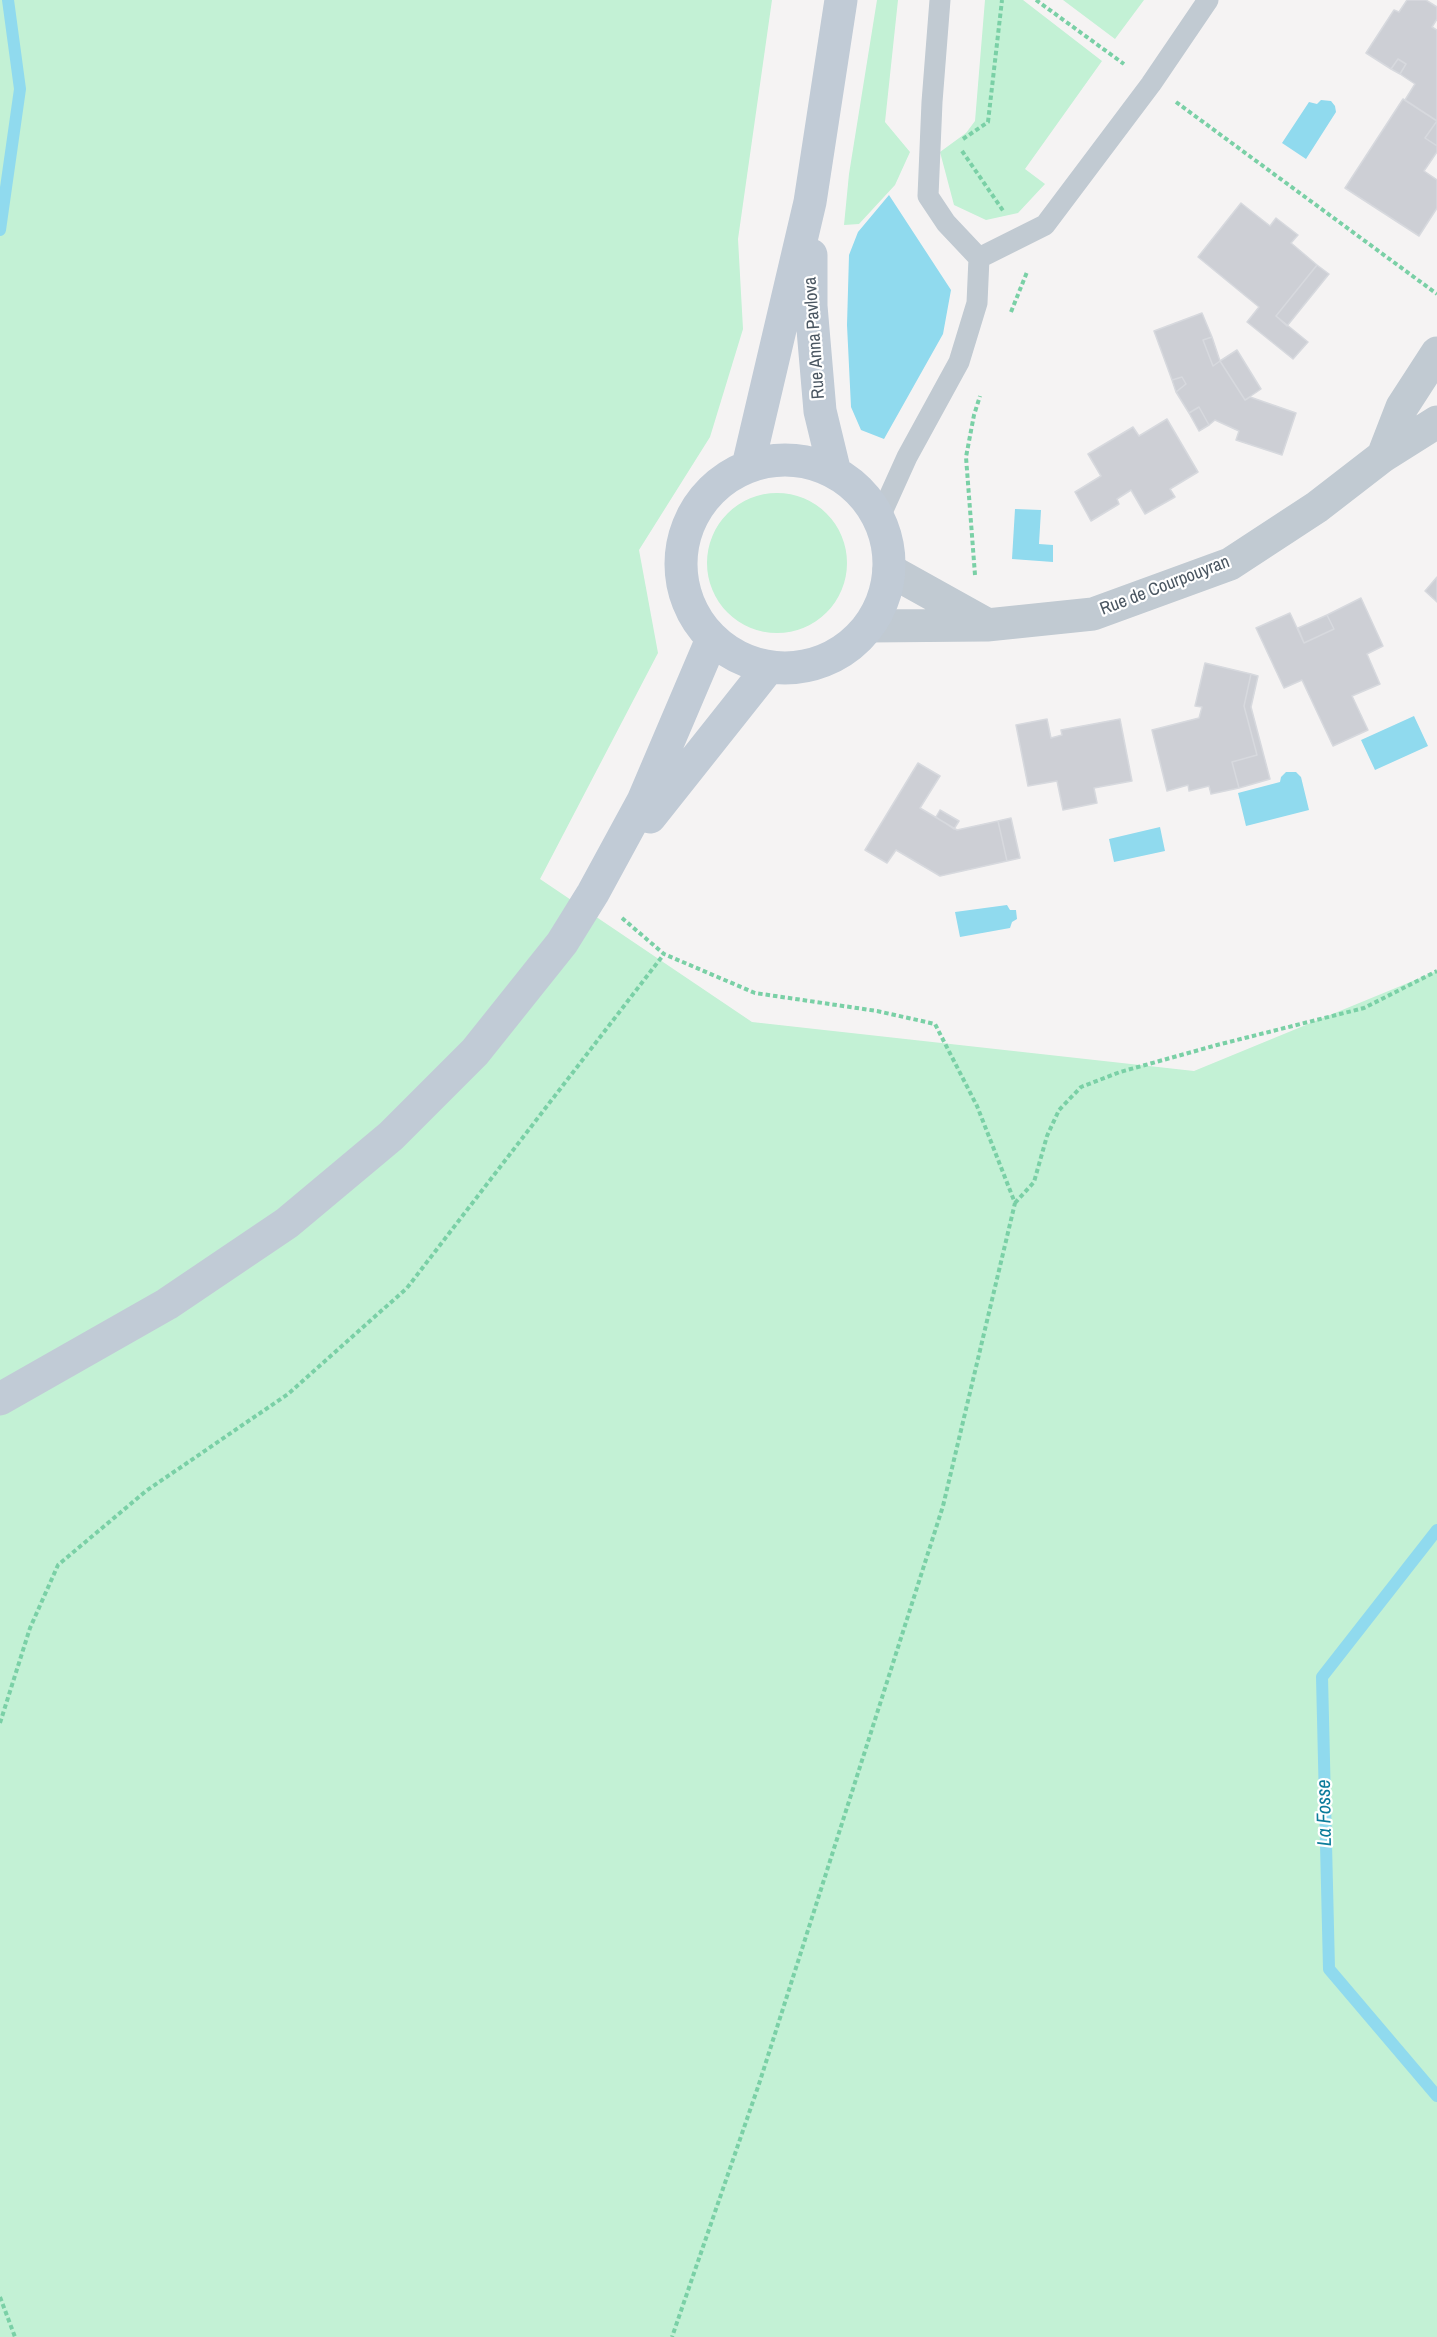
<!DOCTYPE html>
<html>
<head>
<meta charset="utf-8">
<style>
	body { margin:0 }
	canvas { display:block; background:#f5f3f3 }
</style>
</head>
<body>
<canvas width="1437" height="2337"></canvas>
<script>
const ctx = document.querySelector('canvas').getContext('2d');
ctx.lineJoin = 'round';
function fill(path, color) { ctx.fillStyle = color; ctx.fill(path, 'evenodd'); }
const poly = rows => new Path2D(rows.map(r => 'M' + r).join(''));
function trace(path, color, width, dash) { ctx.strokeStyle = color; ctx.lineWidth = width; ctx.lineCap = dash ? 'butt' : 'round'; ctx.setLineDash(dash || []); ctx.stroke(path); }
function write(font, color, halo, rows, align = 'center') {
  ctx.font = font + ' "Archivo Narrow",sans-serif'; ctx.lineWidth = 4.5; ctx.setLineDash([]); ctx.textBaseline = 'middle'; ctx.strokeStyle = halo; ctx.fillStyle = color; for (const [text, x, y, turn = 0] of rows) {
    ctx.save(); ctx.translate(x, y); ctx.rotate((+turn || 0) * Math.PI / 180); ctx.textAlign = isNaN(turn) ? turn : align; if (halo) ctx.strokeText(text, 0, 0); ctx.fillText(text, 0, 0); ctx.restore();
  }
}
fill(poly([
	[0,0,772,0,738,239,743,329,710,437,639,550,658,653,540,879,752,1022,1194,1071,1437,971,1437,2337,0,2337],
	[877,0,898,0,885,122,910,152,895,185,859,224,844,225,849,174],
	[985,0,1023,0,1102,61,1025,169,1045,184,1018,213,986,220,954,205,940,152,966,133,975,121],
	[1063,0,1144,0,1115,39],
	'707 563a70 70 0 1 1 140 0a70 70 0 1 1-140 0Z'
]), '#c3f1d5');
fill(poly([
	[1321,100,1331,101,1335,106,1336,112,1306,159,1282,143,1309,102,1317,104],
	[889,195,951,290,943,334,884,439,861,430,851,407,847,325,849,255,858,232],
	[1015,509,1041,510,1039,544,1053,545,1053,562,1012,559],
	[1414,716,1428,746,1375,770,1361,740],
	[1286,772,1296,772,1301,777,1309,810,1246,826,1238,793,1280,782,1281,777],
	[1160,827,1165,851,1114,862,1109,839],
	[1007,905,1010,910,1016,910,1017,919,1012,922,1010,928,960,937,955,912]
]), '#90daee');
trace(poly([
	[0,230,20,89,8,0],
	[1437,1530,1322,1677,1329,1969,1437,2096]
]), '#90daee', 12);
const building = poly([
	[1407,0,1426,0,1437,7,1437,19,1432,27,1437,30,1437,121,1405,100,1415,84,1400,74,1406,64,1398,59,1391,69,1366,53,1394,10,1399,12,1407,0],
	[1398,59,1406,64,1400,74,1391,69,1398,59],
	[1403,99,1437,121,1425,138,1437,146,1437,152,1424,171,1437,180,1437,208,1419,236,1345,188,1403,99],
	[1437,121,1437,146,1425,138,1437,121],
	[1241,203,1270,226,1276,218,1298,235,1291,243,1317,265,1276,316,1308,342,1293,359,1247,322,1259,307,1198,257,1241,203],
	[1317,265,1329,274,1287,326,1276,316,1317,265],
	[1202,313,1212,337,1203,340,1213,366,1220,361,1245,400,1250,397,1296,413,1282,455,1236,440,1239,431,1215,420,1209,425,1199,407,1189,413,1176,392,1186,384,1182,377,1172,380,1154,331,1202,313],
	[1212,337,1220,361,1213,366,1203,340,1212,337],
	[1237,350,1261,389,1245,400,1220,361,1237,350],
	[1182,377,1186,384,1176,392,1172,380,1182,377],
	[1199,407,1209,425,1199,431,1189,413,1199,407],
	[1167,419,1198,472,1170,489,1175,497,1145,514,1131,490,1117,499,1119,504,1091,521,1075,492,1101,476,1088,454,1133,427,1139,436,1167,419],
	[1437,577,1437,602,1425,591,1437,577],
	[1361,598,1383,646,1367,654,1380,684,1352,696,1368,730,1333,746,1302,680,1284,688,1256,628,1290,613,1304,643,1334,629,1327,615,1361,598],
	[1327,615,1334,629,1304,643,1298,628,1327,615],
	[1205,663,1251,674,1244,706,1257,755,1232,762,1239,788,1211,794,1209,786,1189,791,1188,785,1167,791,1152,730,1199,718,1202,707,1195,706,1205,663],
	[1251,674,1258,676,1251,707,1270,779,1239,788,1232,762,1257,755,1244,706,1251,674],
	[1047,719,1051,738,1062,735,1061,730,1120,719,1132,781,1094,788,1097,803,1063,810,1057,781,1028,786,1016,725,1047,719],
	[918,763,940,776,920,808,957,830,998,821,1007,861,940,876,896,850,887,863,865,850,918,763],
	[940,810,959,821,954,829,936,817,940,810],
	[1011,818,1020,858,1007,861,998,821,1011,818]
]);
fill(building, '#cdcfd5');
trace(building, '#d7d9de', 1.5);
trace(poly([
	[1036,0,1124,64],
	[1176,102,1437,294],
	[963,139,988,122,1002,0],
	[962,151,1004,212],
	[1011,312,1027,272],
	[975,575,966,457,974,415,980,396],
	[622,918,664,954,755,993,877,1011,935,1024,977,1106,1015,1203,943,1506,759,2084,672,2337],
	[1015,1203,1034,1182,1047,1136,1059,1110,1081,1087,1120,1072,1217,1045,1364,1008,1437,971],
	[0,1723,30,1628,58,1565,146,1491,288,1394,407,1288,664,954],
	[0,2297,15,2337]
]), '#7ad0a6', 4, [4.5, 3]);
trace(poly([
	[979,258,1045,225,1151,84,1208,0],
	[879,519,907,457,959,362,977,303,979,258,946,223,928,196,932,102,940,0]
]), '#c1cad2', 21);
trace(poly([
	[1383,456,1402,407,1437,353],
	[889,570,986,624],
	[869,626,987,625,1093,614,1230,564,1317,507,1383,456,1437,422]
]), '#c1cad2', 33);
trace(poly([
	[811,255,811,306,820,411,835,473],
	'681 564a104 104 0 1 1 208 0a104 104 0 1 1-208 0Z',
	[748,466,810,202,841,0],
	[650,817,769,667],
	[0,1399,167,1304,287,1223,391,1136,475,1052,562,943,593,893,643,801,712,639]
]), '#c1cbd6', 33);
write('18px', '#4a5661', '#fff', [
	["Rue Anna Pavlova",815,338,-94],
	["Rue de Courpouyran",1165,586,-21]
]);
write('italic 20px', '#0c7c9b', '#fff', [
	["La Fosse",1325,1813,-91]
]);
</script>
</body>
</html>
